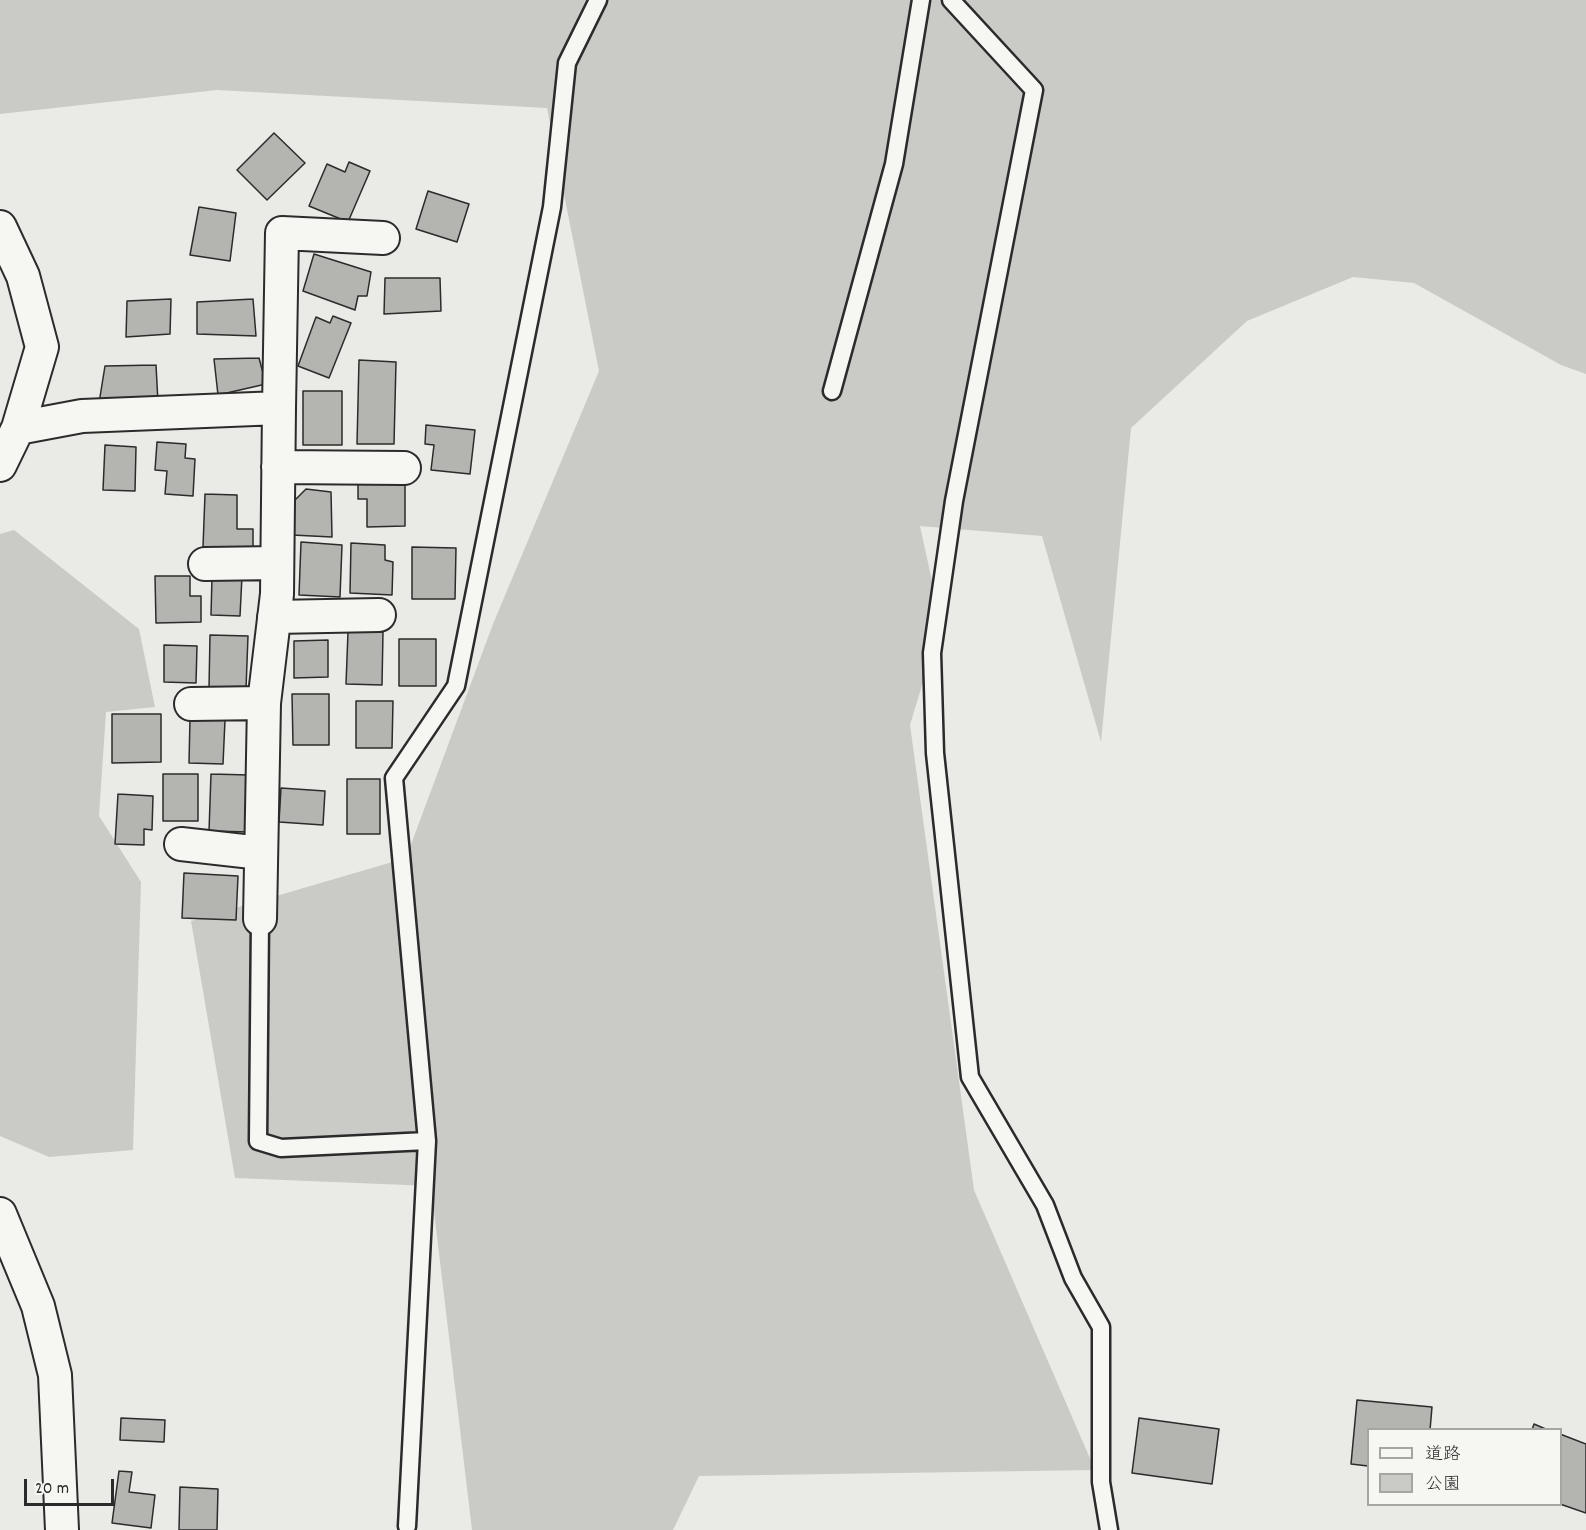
<!DOCTYPE html>
<html>
<head>
<meta charset="utf-8">
<style>
	body { margin:0 }
	#map { position:relative; width:1586px; height:1530px; overflow:hidden; background:#eaeae6; font-family:Dekko,"Klee One",sans-serif }
	canvas { display:block }
	.legend { position:absolute; left:1367px; top:1428px; width:195px; height:78px; box-sizing:border-box; background:#f6f6f2; border:2px solid #a5a5a2; margin:0; padding:8px 10px; list-style:none; font-size:18px; color:#2b2b2b }
	.legend li { display:flex; align-items:center; gap:12px; height:30px }
	.legend b { width:30px; border:2px solid #a5a5a2 }
	.scale { position:absolute; left:24px; top:1479px; width:90px; height:27px; box-sizing:border-box; border:3px solid #2b2b2b; border-top:0; padding-left:8px; font-size:18px; line-height:21px; white-space:nowrap; color:#2b2b2b; -webkit-text-stroke:4px #f6f6f2; paint-order:stroke }
</style>
</head>
<body>
<div id="map">
<canvas width="1586" height="1530"></canvas>
<ul class="legend">
<li><b style="height:8px;background:#f6f6f2"></b>道路</li>
<li><b style="height:16px;background:#cacac7"></b>公園</li>
</ul>
<div class="scale">20 m</div>
</div>
<script>
const ctx = document.querySelector('canvas').getContext('2d');
ctx.lineJoin = 'round';
function fill(path, color) { ctx.fillStyle = color; ctx.fill(path, 'evenodd'); }
const poly = rows => new Path2D(rows.map(r => 'M' + r).join(''));
function trace(path, color, width, dash) { ctx.strokeStyle = color; ctx.lineWidth = width; ctx.lineCap = dash ? 'butt' : 'round'; ctx.setLineDash(dash || []); ctx.stroke(path); }
fill(poly([
	[0,0,1586,0,1586,374,1561,365,1414,283,1353,277,1247,321,1131,428,1101,742,1042,536,920,526,941,622,910,725,974,1190,1095,1470,699,1476,673,1530,472,1530,431,1186,235,1178,191,921,406,858,493,624,599,371,547,108,217,90,0,114],
	[14,530,139,629,155,707,106,712,99,816,141,882,133,1150,49,1157,0,1136,0,534]
]), '#cacac7');
const building = poly([
	[274,133,305,163,267,200,237,170,274,133],
	[349,162,370,171,348,222,309,206,327,164,345,172,349,162],
	[428,191,469,204,457,242,416,229,428,191],
	[199,207,236,213,230,261,190,255,199,207],
	[314,254,371,272,367,296,358,296,355,310,303,291,314,254],
	[385,278,440,278,441,311,384,314,385,278],
	[171,299,170,334,126,337,127,301,171,299],
	[253,299,256,336,197,334,197,302,253,299],
	[333,316,351,323,329,378,298,366,316,317,330,323,333,316],
	[259,358,266,384,218,395,214,359,259,358],
	[359,360,396,362,394,444,357,444,359,360],
	[156,365,158,402,99,403,105,366,156,365],
	[303,391,342,391,342,445,303,445,303,391],
	[426,425,475,430,470,474,431,470,434,445,425,444,426,425],
	[157,442,186,444,185,458,195,459,193,496,165,494,167,471,155,470,157,442],
	[105,445,136,447,135,491,103,490,105,445],
	[358,479,405,479,405,526,367,527,367,499,358,499,358,479],
	[306,489,331,492,332,537,292,535,292,503,306,489],
	[205,494,237,495,237,529,253,529,253,548,203,547,205,494],
	[301,542,342,545,340,597,299,595,301,542],
	[351,543,385,545,385,560,393,562,392,595,350,593,351,543],
	[412,547,456,548,455,599,412,599,412,547],
	[155,576,190,576,190,596,201,596,201,622,156,623,155,576],
	[242,576,240,616,211,615,212,577,242,576],
	[348,632,383,632,382,685,346,684,348,632],
	[210,635,248,636,246,689,209,688,210,635],
	[399,639,436,639,436,686,399,686,399,639],
	[328,640,328,677,294,678,294,641,328,640],
	[164,645,197,646,196,683,164,682,164,645],
	[292,694,329,694,329,745,293,745,292,694],
	[356,701,393,701,392,748,356,748,356,701],
	[112,714,161,714,161,762,112,763,112,714],
	[190,718,225,720,223,764,189,763,190,718],
	[163,774,198,774,198,821,163,821,163,774],
	[211,774,250,775,250,832,209,831,211,774],
	[347,779,380,779,380,834,347,834,347,779],
	[281,788,325,791,323,825,279,822,281,788],
	[118,794,153,796,152,830,144,829,144,845,115,844,118,794],
	[184,873,238,876,236,920,182,918,184,873],
	[1357,1400,1432,1407,1430,1430,1368,1430,1368,1466,1351,1464,1357,1400],
	[121,1418,165,1420,164,1442,120,1440,121,1418],
	[1139,1418,1219,1429,1212,1484,1132,1473,1139,1418],
	[1534,1424,1548,1430,1532,1430,1534,1424],
	[1560,1434,1586,1444,1586,1513,1560,1504,1560,1434],
	[119,1471,132,1472,129,1492,155,1495,151,1528,112,1523,119,1471],
	[180,1487,218,1489,217,1530,179,1530,180,1487]
]);
fill(building, '#b4b4b1');
trace(building, '#2b2b2b', 1.5);
const lane = poly([
	[951,0,1034,90,954,501,932,653,935,753,970,1077,1045,1205,1073,1278,1101,1327,1101,1482,1109,1530],
	[832,391,894,164,921,0],
	[260,919,258,1141,281,1148,427,1141],
	[407,1526,427,1141,394,778,456,686,552,207,567,63,598,0]
]);
const street = poly([
	[0,227,23,276,42,347,18,428,0,465],
	[279,408,282,233,383,238],
	[18,428,82,416,279,408,277,594,264,703,260,919],
	[278,467,404,468],
	[205,564,277,563],
	[274,617,379,615],
	[191,704,264,703],
	[181,844,261,853],
	[0,1214,38,1306,55,1375,62,1530]
]);
trace(lane, '#2b2b2b', 21);
trace(street, '#2b2b2b', 36);
trace(lane, '#f6f6f2', 16);
trace(street, '#f6f6f2', 32);
</script>
</body>
</html>
